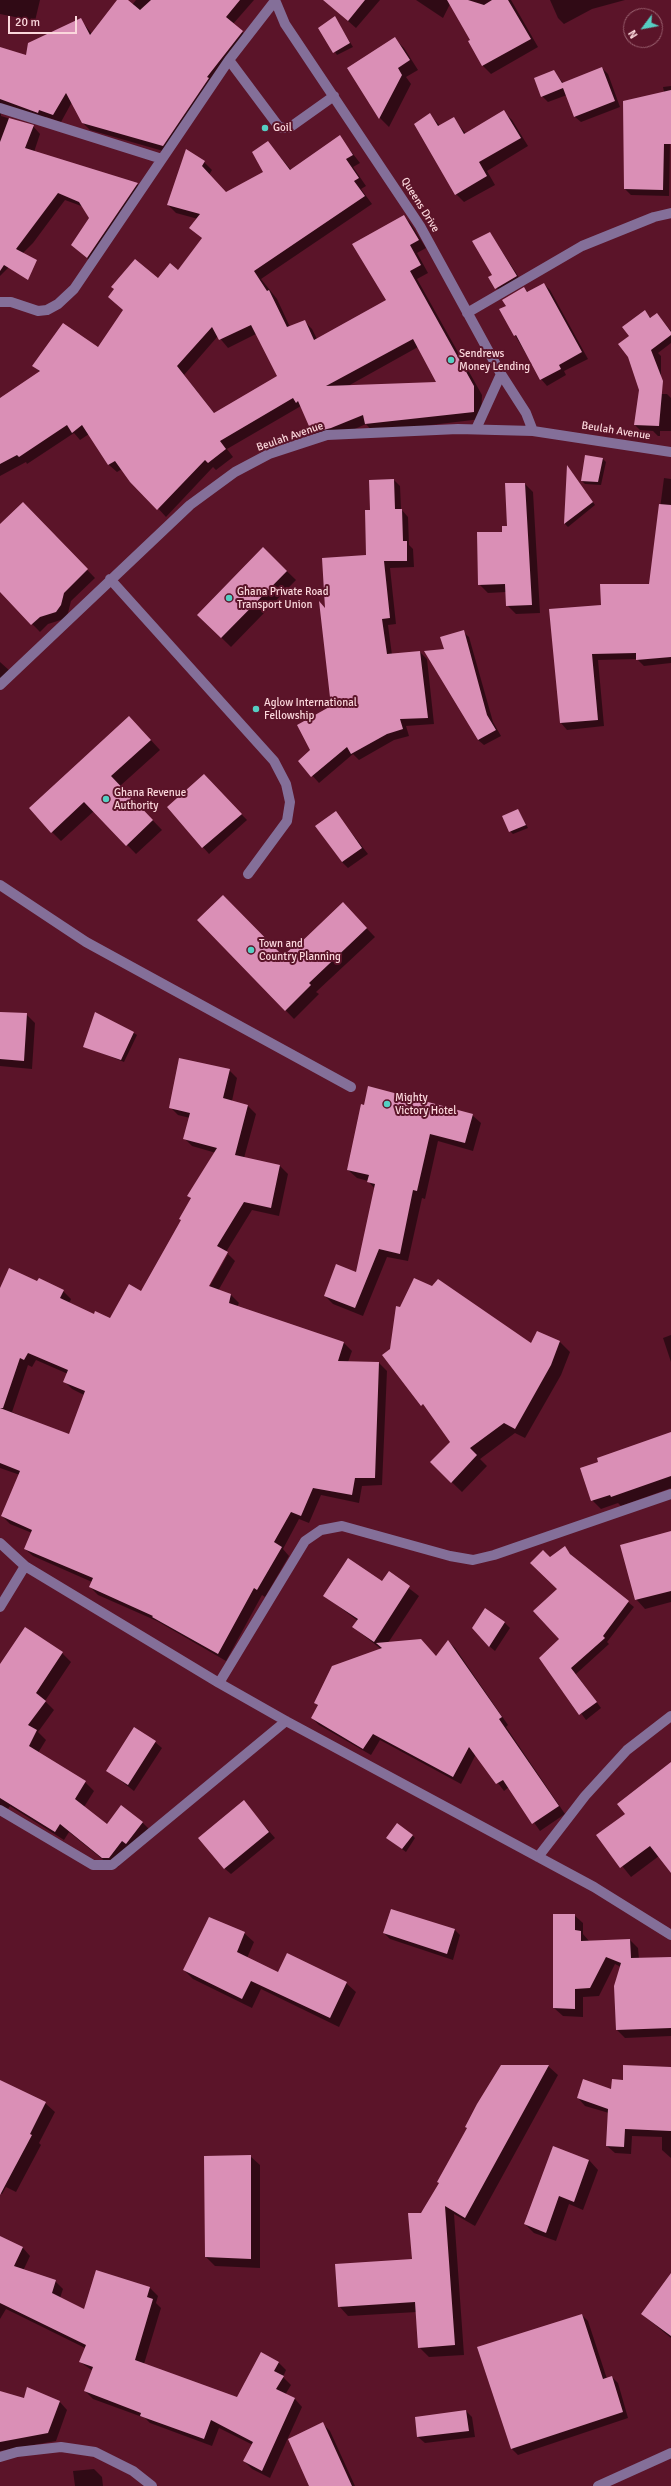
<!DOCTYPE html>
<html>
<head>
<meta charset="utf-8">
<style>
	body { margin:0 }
	#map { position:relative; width:671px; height:2486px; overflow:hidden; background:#5b1429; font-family:Signika,sans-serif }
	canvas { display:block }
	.north { position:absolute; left:623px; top:8px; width:40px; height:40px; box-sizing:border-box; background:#5b1429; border:1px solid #9b6271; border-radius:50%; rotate:238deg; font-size:11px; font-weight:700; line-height:16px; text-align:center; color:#fbd7dc }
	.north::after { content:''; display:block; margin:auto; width:14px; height:18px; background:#56cec3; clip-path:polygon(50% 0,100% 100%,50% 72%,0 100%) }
	.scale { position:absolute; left:8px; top:16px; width:69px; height:18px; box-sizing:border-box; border:2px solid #fbd7dc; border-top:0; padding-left:5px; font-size:12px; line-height:14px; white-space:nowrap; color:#fbd7dc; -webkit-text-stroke:3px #5b1429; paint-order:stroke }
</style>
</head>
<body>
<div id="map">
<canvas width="671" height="2486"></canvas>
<div class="north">N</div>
<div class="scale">20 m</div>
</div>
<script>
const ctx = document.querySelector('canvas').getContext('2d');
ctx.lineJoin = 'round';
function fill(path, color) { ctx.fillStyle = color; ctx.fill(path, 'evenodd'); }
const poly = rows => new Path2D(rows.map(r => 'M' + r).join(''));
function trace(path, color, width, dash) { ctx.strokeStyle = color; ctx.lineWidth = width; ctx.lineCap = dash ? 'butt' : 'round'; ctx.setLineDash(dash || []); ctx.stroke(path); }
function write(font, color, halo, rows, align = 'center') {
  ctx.font = font + ' Signika,sans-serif'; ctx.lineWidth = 4; ctx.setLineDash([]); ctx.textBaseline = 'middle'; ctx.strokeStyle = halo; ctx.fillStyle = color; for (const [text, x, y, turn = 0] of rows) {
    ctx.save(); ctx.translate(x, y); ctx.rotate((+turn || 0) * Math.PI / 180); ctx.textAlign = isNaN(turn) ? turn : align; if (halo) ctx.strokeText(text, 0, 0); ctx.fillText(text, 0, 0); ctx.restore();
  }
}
fill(poly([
	[0,0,40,0,35,21,0,14],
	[118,0,126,0,132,5,136,0,254,0,233,24,250,39,214,85,170,153,90,130,83,123,72,102,61,122,46,117,45,120,1,113,1,116,33,126,40,134,34,152,137,184,144,191,95,265,72,245,90,218,84,207,65,200,33,243,0,276,0,48,27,57,80,19,92,34],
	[324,0,380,0,356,28],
	[416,0,511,0,538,47,491,74,483,66,470,41,471,40,450,4,443,18],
	[550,0,625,0,592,9,564,24,558,18],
	[335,18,353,47,337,55,319,28],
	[395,39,404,48,418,70,406,77,411,84,389,127,380,118,348,69],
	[602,68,608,74,620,107,581,122,575,117,567,95,548,102,542,96,554,71,563,83],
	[671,86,669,196,631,195,625,189,664,92,663,87],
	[504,112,512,120,528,146,487,171,495,185,464,202,456,194,430,115,440,126,454,119,466,134],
	[340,137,360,163,353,167,366,186,361,189,372,204,261,279,277,299,290,327,304,321,312,329,317,339,387,300,404,216,411,224,426,248,417,253,428,273,417,279,482,395,481,419,373,432,366,424,339,436,321,440,313,433,301,406,227,449,233,457,216,470,213,467,166,517,122,469,117,472,109,465,89,434,80,440,74,433,27,464,26,462,0,476,0,399,40,372,34,366,98,348,124,311,109,297,178,271,203,239,191,228,198,219,176,213,168,205,204,162,212,170,209,175,226,193,264,172,268,142,291,170],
	[256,334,279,376,215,414,184,375,218,336,228,348],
	[418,347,438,383,348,386],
	[490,233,520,279,499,291,489,277,493,275],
	[544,284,550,290,588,359,564,371,566,375,547,386,541,379,500,310,507,306,524,288,528,292],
	[644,311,651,318,657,314,671,331,671,343,658,353,661,356,661,394,667,394,671,398,671,431,660,431,660,436,658,436,653,431,640,430,635,425,640,390,630,336],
	[586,457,603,459,606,462,601,485,585,484,582,481],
	[568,467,595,505,568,527,565,524],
	[664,478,671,479,671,663,644,666,637,659,598,660,604,726,567,730,561,723,602,606,650,585],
	[394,480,400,486,401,509,408,517,409,545,413,549,414,567,390,568,396,624,388,625,392,655,420,652,427,659,434,724,406,726,409,736,394,740,359,760,353,754,319,783,299,761,312,750,332,707,326,610,367,556,371,511],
	[525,484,533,492,540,613,516,614,507,605,506,592,488,593,479,584,508,526],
	[23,503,95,578,71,601,68,613,64,619,48,624,40,632,0,591,0,525],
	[263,548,296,580,231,647,198,615],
	[463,632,469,637,493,722,501,736,484,745,478,740,445,650],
	[0,662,10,671,0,679],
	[138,726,160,750,120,786,162,830,136,854,94,811,61,841,52,832],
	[204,776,247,820,209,854,168,807],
	[518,810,528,828,513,834,510,831],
	[336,813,368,854,348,868,342,862],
	[351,912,375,937,316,992,319,994,294,1019,198,920,283,957],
	[0,1013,26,1014,35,1023,32,1069,0,1066],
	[134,1033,137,1035,124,1062,84,1046],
	[229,1070,237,1078,232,1101,248,1106,256,1114,244,1158,280,1166,288,1174,279,1216,252,1210,226,1252,235,1261,218,1291,231,1295,239,1303,237,1307,344,1343,352,1351,348,1362,379,1363,387,1371,382,1485,362,1486,359,1503,321,1495,309,1523,299,1519,283,1549,289,1556,265,1597,262,1595,226,1661,157,1621,98,1595,90,1587,92,1582,33,1556,25,1549,32,1533,10,1524,2,1516,20,1475,0,1468,0,1290,38,1282,63,1291,71,1299,69,1304,94,1316,110,1319,142,1293,182,1221,191,1199,189,1196,216,1153,192,1146,184,1138,190,1118,178,1115,170,1107],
	[225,1254,228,1254,207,1291,205,1290],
	[36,1360,68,1374,64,1381,72,1389,84,1395,70,1436,12,1412,28,1365,32,1367],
	[472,1115,481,1123,473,1151,438,1141,425,1199,422,1198,408,1261,387,1257,363,1316,333,1304,325,1296,357,1273,375,1189,368,1181,357,1178,348,1170],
	[671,1335,671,1362,663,1338],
	[560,1342,570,1352,561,1375,525,1438,515,1433,480,1459,487,1466,462,1492,431,1462,451,1442,432,1415,383,1356],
	[671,1433,671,1488,621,1506,618,1503,601,1509,592,1500],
	[671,1532,671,1602,645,1609,636,1599],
	[565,1548,574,1558,634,1607,607,1642,609,1644,576,1674,601,1708,586,1720,540,1658,561,1639,558,1589,550,1559],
	[389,1573,419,1596,388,1643,436,1657,448,1641,455,1648,508,1725,506,1727,565,1814,540,1831,509,1787,504,1791,476,1754,461,1784,380,1740,371,1755,319,1725,312,1718,319,1707,315,1703,381,1649,353,1627,358,1621,325,1596,383,1583],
	[504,1622,510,1628,495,1651,489,1646],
	[62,1653,71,1662,45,1701,54,1710,38,1732,46,1740,38,1753,85,1782,94,1791,84,1807,107,1825,142,1822,151,1831,131,1849,118,1867,112,1867,69,1832,64,1840,10,1806,8,1809,0,1805,0,1665],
	[155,1742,162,1748,134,1791,108,1771],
	[671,1763,671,1872,659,1856,631,1877,597,1835,626,1814],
	[244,1802,275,1838,231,1874,224,1868],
	[412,1835,415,1838,406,1852,390,1840],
	[554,1915,574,1915,583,1923,583,1934,589,1941,630,1940,638,1948,639,1959,671,1958,671,2036,625,2038,617,2030,621,1967,615,1964,599,1996,583,1997,583,2017,563,2016,554,2008],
	[455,1930,460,1935,453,1960,390,1939,384,1933],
	[244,1933,254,1942,247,1958,279,1973,346,1983,356,1992,339,2027,261,1989,252,2008,193,1979,184,1970],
	[548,2066,558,2075,475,2226,454,2214,464,2355,429,2357,419,2347,417,2312,348,2316,339,2306,413,2260,422,2214],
	[671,2068,671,2158,662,2150,662,2137,632,2136,631,2154,615,2153,607,2146,609,2113,585,2106,578,2098,612,2090,624,2081],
	[0,2081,45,2103,55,2112,39,2143,41,2145,16,2192,6,2187,2,2194,0,2193],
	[250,2156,260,2165,260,2268,215,2266,206,2257],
	[589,2160,598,2170,583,2210,569,2204,556,2241,534,2233,525,2224],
	[0,2237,23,2248,30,2256,23,2271,55,2281,63,2289,60,2298,85,2310,96,2272,150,2288,158,2296,156,2303,161,2308,144,2364,238,2398,278,2362,286,2370,283,2377,291,2385,285,2395,295,2399,302,2407,270,2478,252,2469,244,2461,253,2445,219,2428,212,2446,150,2423,145,2418,93,2399,85,2391,93,2371,80,2362,85,2348,6,2309,0,2319],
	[671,2275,671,2338,642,2314],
	[582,2315,588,2321,607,2379,612,2377,618,2383,628,2418,518,2455,512,2449,479,2347],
	[0,2393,24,2400,59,2401,67,2410,56,2441,0,2451],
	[466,2411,472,2417,475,2437,425,2443,418,2437],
	[323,2424,330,2431,355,2486,310,2486],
	[94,2469,102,2477,103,2486,75,2486,73,2471]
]), '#0007');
fill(poly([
	[117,0,128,0,140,10,151,0,240,0,226,17,243,31,207,77,209,78,163,146,82,123,66,93,53,115,39,110,38,113,0,99,0,47,26,55,28,43,81,18,90,35],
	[323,0,365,0,348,21],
	[447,0,468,0,484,5,492,0,508,0,531,39,482,66,468,41,470,40],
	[335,16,350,43,333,53,318,28],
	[395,37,410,60,398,68,402,75,379,119,347,68],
	[602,67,615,101,574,117,563,88,541,97,534,78,554,70,562,83],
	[671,90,671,144,664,144,663,190,624,189,623,101],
	[504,110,521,138,479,162,487,176,455,195,414,124,430,113,438,126,454,117,464,134],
	[9,118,34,125,25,148,138,183,87,258,71,245,89,218,79,202,58,193,16,249,37,260,28,280,4,265,0,271,0,142],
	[340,135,353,155,346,159,359,178,354,181,365,196,254,271,267,291,269,290,287,327,305,320,314,340,386,300,352,244,404,215,419,240,410,245,421,265,410,271,474,386,474,412,365,424,363,415,331,428,312,433,298,401,296,403,293,398,220,441,226,449,208,463,205,460,157,510,130,482,115,461,108,465,82,425,72,433,67,425,19,457,17,455,0,464,0,398,40,371,32,366,63,323,98,347,123,310,108,297,114,289,111,287,135,259,158,278,170,263,178,270,202,238,189,228,200,214,167,205,186,149,205,161,202,166,226,192,263,172,252,152,268,141,290,170],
	[251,325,277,376,214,413,177,366,212,327,219,340],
	[413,339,436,382,326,386],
	[490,232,517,276,495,289,488,277,492,275,472,241],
	[544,283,582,352,559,365,561,369,540,380,516,335,514,336,499,309,506,306,502,300,524,287,527,292],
	[645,310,650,318,657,313,671,332,671,335,651,350,663,381,659,426,634,425,639,390,628,357,618,344,629,336,622,327],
	[585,455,603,458,598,482,581,481],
	[567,465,593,502,564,524],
	[394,479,395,509,402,509,403,541,407,541,407,561,384,561,390,618,382,619,387,654,420,651,428,718,400,719,403,729,387,734,351,754,347,747,311,777,298,761,310,750,297,725,331,706,319,601,325,608,322,558,366,555,365,510,370,510,369,480],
	[505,483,525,483,532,605,506,606,505,584,478,585,477,532,502,532,502,526,507,526],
	[23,502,88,569,64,593,61,605,56,612,40,617,31,625,0,592,0,524],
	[659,504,671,505,671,657,636,660,636,653,592,654,598,720,560,723,549,609,601,605,600,584,649,584],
	[263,547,287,571,221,638,197,615],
	[464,630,487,715,496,730,478,740,424,651,444,649,440,637],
	[129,716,151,740,111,776,153,820,126,846,84,802,51,833,29,808],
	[204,774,242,814,202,848,167,807],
	[518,809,526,825,509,832,502,816],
	[336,811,362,848,342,862,315,826],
	[223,895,283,956,295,945,296,947,343,902,367,928,309,983,311,985,285,1011,197,920],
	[0,1012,27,1013,24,1061,0,1059],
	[95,1012,134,1032,121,1060,83,1047],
	[179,1058,230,1069,223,1098,248,1105,235,1155,280,1165,271,1208,244,1202,217,1246,228,1252,209,1286,231,1294,229,1303,344,1342,338,1361,379,1362,375,1478,355,1478,352,1495,313,1488,301,1516,291,1512,274,1542,282,1547,257,1590,254,1588,218,1654,152,1617,153,1616,89,1587,93,1578,24,1549,32,1530,1,1516,20,1471,0,1463,0,1408,69,1434,85,1391,63,1382,68,1370,28,1353,24,1360,20,1358,3,1408,0,1408,0,1288,9,1268,37,1281,39,1278,64,1290,60,1298,94,1314,95,1311,110,1318,129,1284,141,1291,181,1220,179,1219,191,1198,187,1196,217,1148,183,1139,190,1113,169,1108],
	[368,1086,473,1114,465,1143,430,1134,417,1191,413,1190,400,1254,379,1249,355,1308,324,1296,336,1264,356,1272,375,1184,367,1182,369,1175,347,1170,361,1104,364,1105],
	[414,1278,432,1286,438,1279,531,1343,537,1331,560,1341,551,1365,515,1429,504,1423,470,1448,477,1455,451,1483,430,1462,450,1442,423,1404,421,1406,382,1355,390,1349,396,1306,400,1307],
	[671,1432,671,1476,611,1497,610,1495,591,1501,580,1468,598,1462,597,1458],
	[671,1531,671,1591,635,1600,620,1545],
	[565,1546,570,1554,629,1601,603,1636,605,1638,571,1668,597,1702,579,1715,539,1658,559,1639,533,1611,557,1589,530,1563,543,1550,550,1557],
	[348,1558,382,1581,389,1571,410,1586,374,1642,352,1627,358,1619,323,1596],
	[485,1608,505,1622,489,1647,472,1628],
	[25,1627,63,1652,36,1693,46,1701,28,1725,37,1730,29,1746,86,1781,75,1799,107,1824,121,1805,143,1822,126,1844,122,1841,109,1858,102,1858,60,1824,55,1832,0,1798,0,1664],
	[421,1639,436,1656,448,1640,502,1717,499,1719,559,1806,532,1824,503,1780,496,1784,469,1747,453,1777,373,1734,363,1749,311,1718,318,1705,314,1703,332,1666,382,1648,376,1643],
	[134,1727,156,1741,128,1785,106,1771],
	[671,1762,671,1873,650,1846,620,1868,596,1835,625,1814,617,1804],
	[244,1800,269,1832,224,1869,198,1838],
	[397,1823,413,1835,402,1849,386,1838],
	[391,1909,455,1929,447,1954,383,1933],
	[553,1914,575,1914,575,1930,581,1931,581,1941,630,1939,631,1958,671,1957,671,2028,616,2030,614,1986,621,1963,606,1957,590,1988,575,1989,575,2009,553,2008],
	[209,1917,245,1932,237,1952,278,1972,287,1953,347,1982,330,2018,251,1981,242,1999,183,1970],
	[501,2065,549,2065,465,2218,445,2206,455,2345,418,2348,415,2302,338,2307,335,2264,412,2259,408,2213,421,2213,439,2183,437,2182,467,2128,465,2127,477,2104],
	[623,2065,671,2067,671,2131,625,2129,624,2147,606,2146,608,2109,577,2098,583,2079,611,2089,612,2079,623,2080],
	[0,2080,46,2102,30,2134,32,2135,0,2195],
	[553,2146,589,2160,574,2202,559,2196,546,2233,524,2224],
	[251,2155,251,2259,205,2257,204,2156],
	[0,2236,23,2247,14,2266,56,2280,52,2293,84,2309,96,2270,150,2287,147,2297,153,2299,135,2360,237,2397,261,2352,279,2362,274,2371,284,2376,276,2389,295,2398,262,2471,243,2461,253,2442,211,2420,204,2439,140,2416,141,2413,84,2391,93,2367,79,2362,86,2345,0,2303],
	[671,2273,671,2336,641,2314],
	[582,2314,603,2379,612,2376,623,2412,511,2449,477,2347],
	[27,2387,60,2401,48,2433,0,2442,0,2391,24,2398],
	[466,2410,469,2431,417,2437,415,2417],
	[323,2422,352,2486,309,2486,288,2439]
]), '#da8fb6');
trace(poly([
	[275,0,285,24,420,226,501,374,526,413,533,431],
	[229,60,279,127,284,128,289,128,334,96],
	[0,108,162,159,229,60,274,2],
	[0,302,11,302,38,311,47,310,58,304,74,289,162,159],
	[467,313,582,246,654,217,671,213],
	[476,429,501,374],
	[110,579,274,761,286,784,290,802,287,821,248,874],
	[0,685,190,505,235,472,269,454,327,435,458,429,533,431,671,452],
	[0,885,86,942,351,1087],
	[0,1543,25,1566,219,1683,286,1721,594,1887,671,1935],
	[0,1607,25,1566],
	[219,1683,305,1541,321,1530,342,1526,450,1556,473,1560,494,1555,671,1494],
	[0,1810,93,1865,112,1865,286,1721],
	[538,1857,585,1796,627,1750,671,1716],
	[0,2457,17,2452,61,2447,95,2452,133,2471,152,2486],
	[598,2486,671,2453]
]), '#846f99', 10);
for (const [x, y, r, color] of [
	[265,128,4,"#56cec3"],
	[451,360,4,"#56cec3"],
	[229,598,4,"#56cec3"],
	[256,709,4,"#56cec3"],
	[106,799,4,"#56cec3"],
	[251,950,4,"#56cec3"],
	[387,1104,4,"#56cec3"]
]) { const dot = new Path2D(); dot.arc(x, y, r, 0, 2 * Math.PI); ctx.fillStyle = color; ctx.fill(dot); trace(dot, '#5b1429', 1.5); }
write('11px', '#fbd7dc', '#5b1429', [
	["Goil",273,128],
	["Sendrews",459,354],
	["Money Lending",459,367],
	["Ghana Private Road",237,592],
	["Transport Union",237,605],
	["Aglow International",264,703],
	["Fellowship",264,716],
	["Ghana Revenue",114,793],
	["Authority",114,806],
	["Town and",259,944],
	["Country Planning",259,957],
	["Mighty",395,1098],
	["Victory Hotel",395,1111]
], 'left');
write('11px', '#fbd7dc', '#5b1429', [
	["Queens Drive",420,205,58],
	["Beulah Avenue",616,431,9],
	["Beulah Avenue",290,437,-19]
]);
</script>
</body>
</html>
